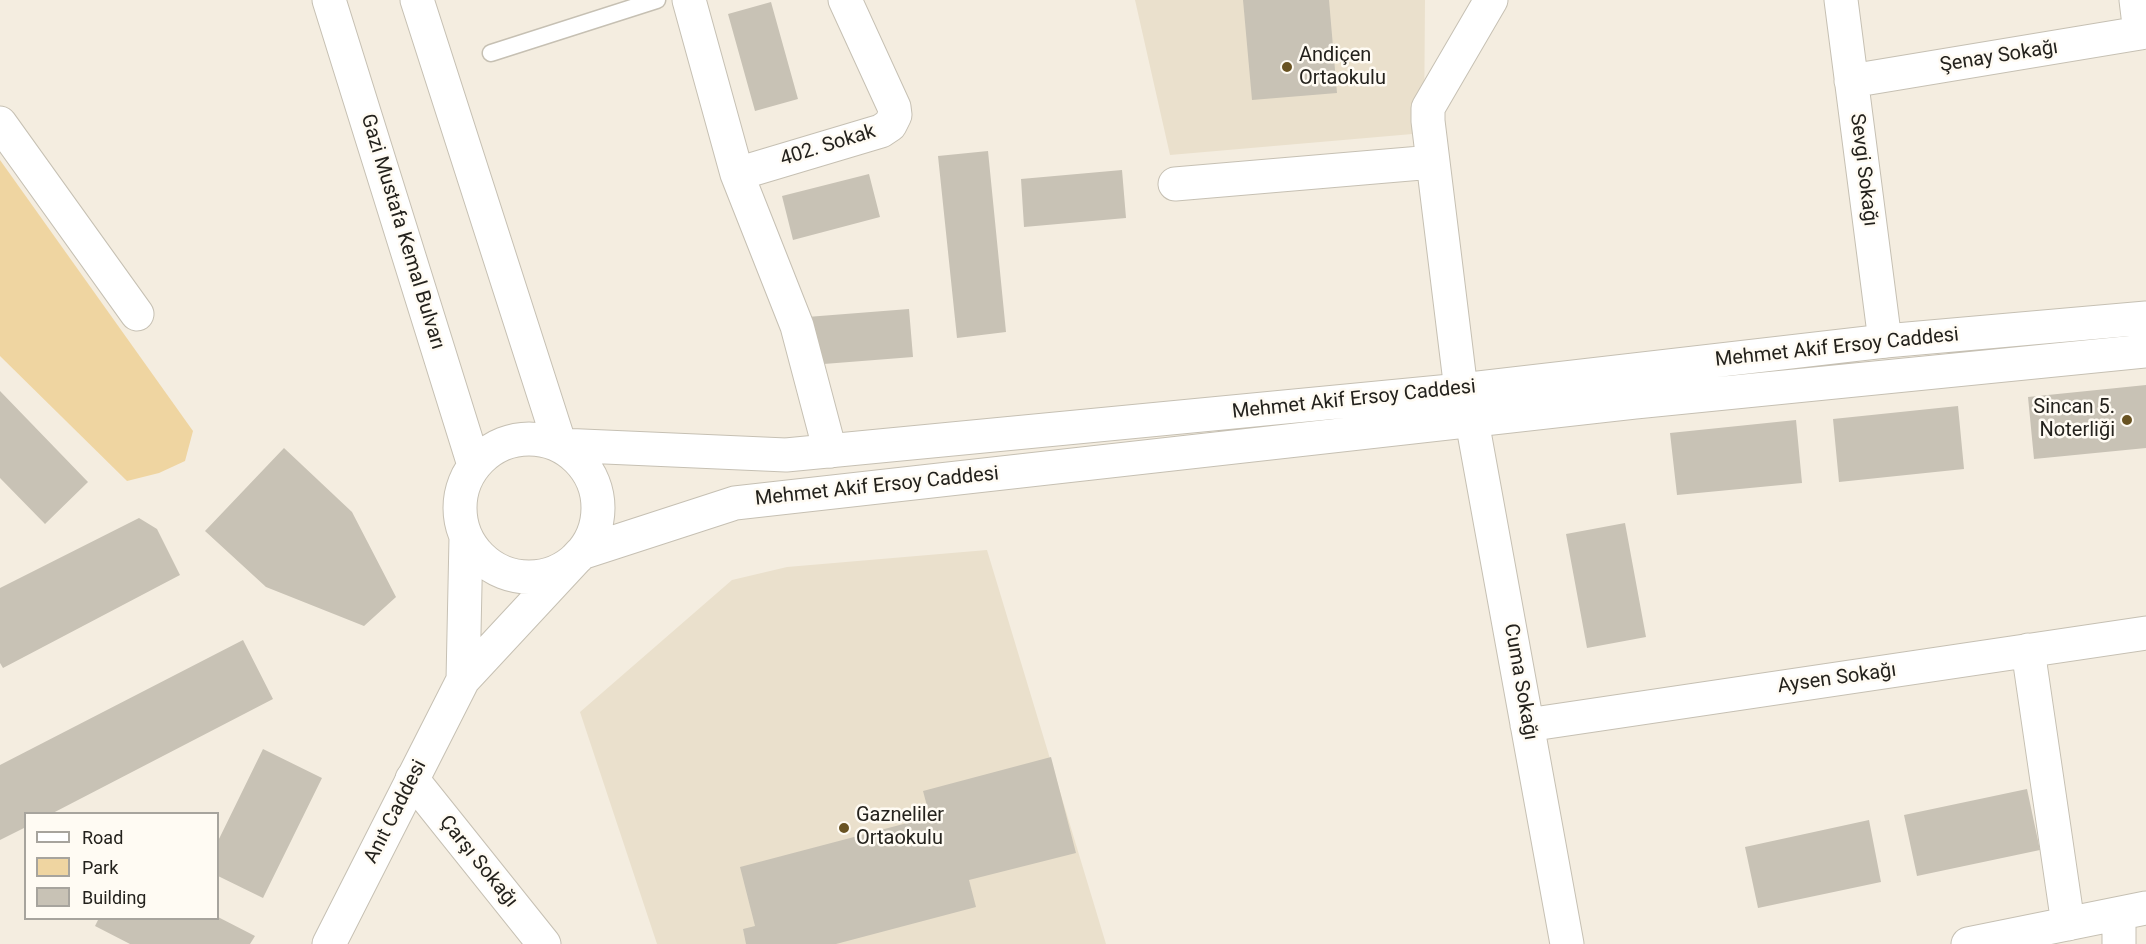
<!DOCTYPE html>
<html>
<head>
<meta charset="utf-8">
<style>
	body { margin:0 }
	#map { position:relative; width:2146px; height:944px; overflow:hidden; background:#f4ede0; font-family:Roboto,sans-serif }
	canvas { display:block }
	.legend { position:absolute; left:24px; top:812px; width:195px; height:108px; box-sizing:border-box; background:#fffbf3; border:2px solid #a7a49d; margin:0; padding:8px 10px; list-style:none; font-size:18px; color:#24221d }
	.legend li { display:flex; align-items:center; gap:12px; height:30px }
	.legend b { width:30px; border:2px solid #a7a49d }
</style>
</head>
<body>
<div id="map">
<canvas width="2146" height="944"></canvas>
<ul class="legend">
<li><b style="height:8px;background:#fff"></b>Road</li>
<li><b style="height:16px;background:#efd5a1"></b>Park</li>
<li><b style="height:16px;background:#c8c2b5"></b>Building</li>
</ul>
</div>
<script>
const ctx = document.querySelector('canvas').getContext('2d');
ctx.lineJoin = 'round';
function fill(path, color) { ctx.fillStyle = color; ctx.fill(path, 'evenodd'); }
const poly = rows => new Path2D(rows.map(r => 'M' + r).join(''));
function trace(path, color, width, dash) { ctx.strokeStyle = color; ctx.lineWidth = width; ctx.lineCap = dash ? 'butt' : 'round'; ctx.setLineDash(dash || []); ctx.stroke(path); }
function write(font, color, halo, rows, align = 'center') {
  ctx.font = font + ' Roboto,sans-serif'; ctx.lineWidth = 5; ctx.setLineDash([]); ctx.textBaseline = 'middle'; ctx.strokeStyle = halo; ctx.fillStyle = color; for (const [text, x, y, turn = 0] of rows) {
    ctx.save(); ctx.translate(x, y); ctx.rotate((+turn || 0) * Math.PI / 180); ctx.textAlign = isNaN(turn) ? turn : align; if (halo) ctx.strokeText(text, 0, 0); ctx.fillText(text, 0, 0); ctx.restore();
  }
}
fill(poly([
	[1135,0,1425,0,1424,133,1170,155],
	[987,550,1106,944,657,944,580,712,732,580,787,567]
]), '#eae0cc');
fill(poly([
	[0,160,193,431,185,461,159,473,127,481,0,356]
]), '#efd5a1');
fill(poly([
	[1243,0,1329,0,1337,93,1252,100],
	[771,2,798,99,755,111,728,14],
	[988,151,1006,332,957,338,938,156],
	[1122,170,1126,218,1024,227,1021,179],
	[869,174,880,217,793,240,782,196],
	[909,309,913,357,811,365,807,317],
	[2146,385,2146,448,2034,459,2028,397],
	[0,391,88,482,45,524,0,478],
	[1958,406,1964,469,1839,482,1833,419],
	[1796,420,1802,483,1677,495,1670,433],
	[284,448,352,512,396,597,364,626,266,587,205,531],
	[139,518,157,529,180,575,3,668,0,663,0,588],
	[1625,523,1646,637,1587,648,1566,534],
	[243,640,273,699,51,814,26,814,26,827,0,840,0,765],
	[263,749,322,778,263,898,218,876,218,841],
	[1051,757,1076,853,969,880,976,907,836,944,746,944,743,929,755,926,740,867,930,817,923,791],
	[2027,789,2040,850,1917,876,1904,815],
	[1869,820,1881,882,1758,908,1745,847],
	[218,917,255,936,250,944,130,944,95,926,99,918,218,918]
]), '#c8c2b5');
const service = poly([
	[491,53,657,0]
]);
const minor = poly([
	[689,0,737,174,797,326,830,451],
	[1841,0,1885,341],
	[2136,0,2140,33],
	[1851,81,2146,32],
	[0,123,137,314],
	[737,174,881,131,890,125,895,115,894,107,845,0],
	[1175,184,1433,162],
	[1461,390,1428,121,1428,108,1491,0],
	[1472,421,1567,944],
	[2028,650,2068,924],
	[1527,725,2146,633],
	[412,779,544,944],
	[1968,944,2146,908],
	[2119,944,2119,914]
]);
const secondary = poly([
	[329,0,474,465],
	[417,0,560,445,786,455,1461,390,1885,341,2146,318],
	'460 508a69 69 0 1 1 138 0a69 69 0 1 1-138 0Z',
	[463,680,466,538],
	[329,944,463,680,581,553,735,503,1635,402,2146,351]
]);
trace(service, '#c6c0b3', 19);
trace(minor, '#c6c0b3', 35);
trace(secondary, '#c6c0b3', 35);
trace(service, '#fff', 16);
trace(minor, '#fff', 33);
trace(secondary, '#fff', 33);
for (const [x, y, r, color] of [
	[1287,67,6,"#695322"],
	[2127,420,6,"#695322"],
	[844,828,6,"#695322"]
]) { const dot = new Path2D(); dot.arc(x, y, r, 0, 2 * Math.PI); ctx.fillStyle = color; ctx.fill(dot); trace(dot, '#fffbf3', 2); }
write('20px', '#24221d', '#fffbf3', [
	["Andiçen",1299,56],
	["Ortaokulu",1299,79],
	["Sincan 5.",2115,408,"right"],
	["Noterliği",2115,431,"right"],
	["Gazneliler",856,816],
	["Ortaokulu",856,839]
], 'left');
write('20px', '#24221d', '#fffbf3', [
	["Şenay Sokağı",1999,57,-9],
	["402. Sokak",828,146,-17],
	["Sevgi Sokağı",1863,170,83],
	["Gazi Mustafa Kemal Bulvarı",402,232,73],
	["Mehmet Akif Ersoy Caddesi",1837,348,-6],
	["Mehmet Akif Ersoy Caddesi",1354,400,-6],
	["Mehmet Akif Ersoy Caddesi",877,487,-6],
	["Aysen Sokağı",1837,679,-8],
	["Cuma Sokağı",1520,682,80],
	["Anıt Caddesi",396,812,-63],
	["Çarşı Sokağı",478,862,51]
]);
</script>
</body>
</html>
